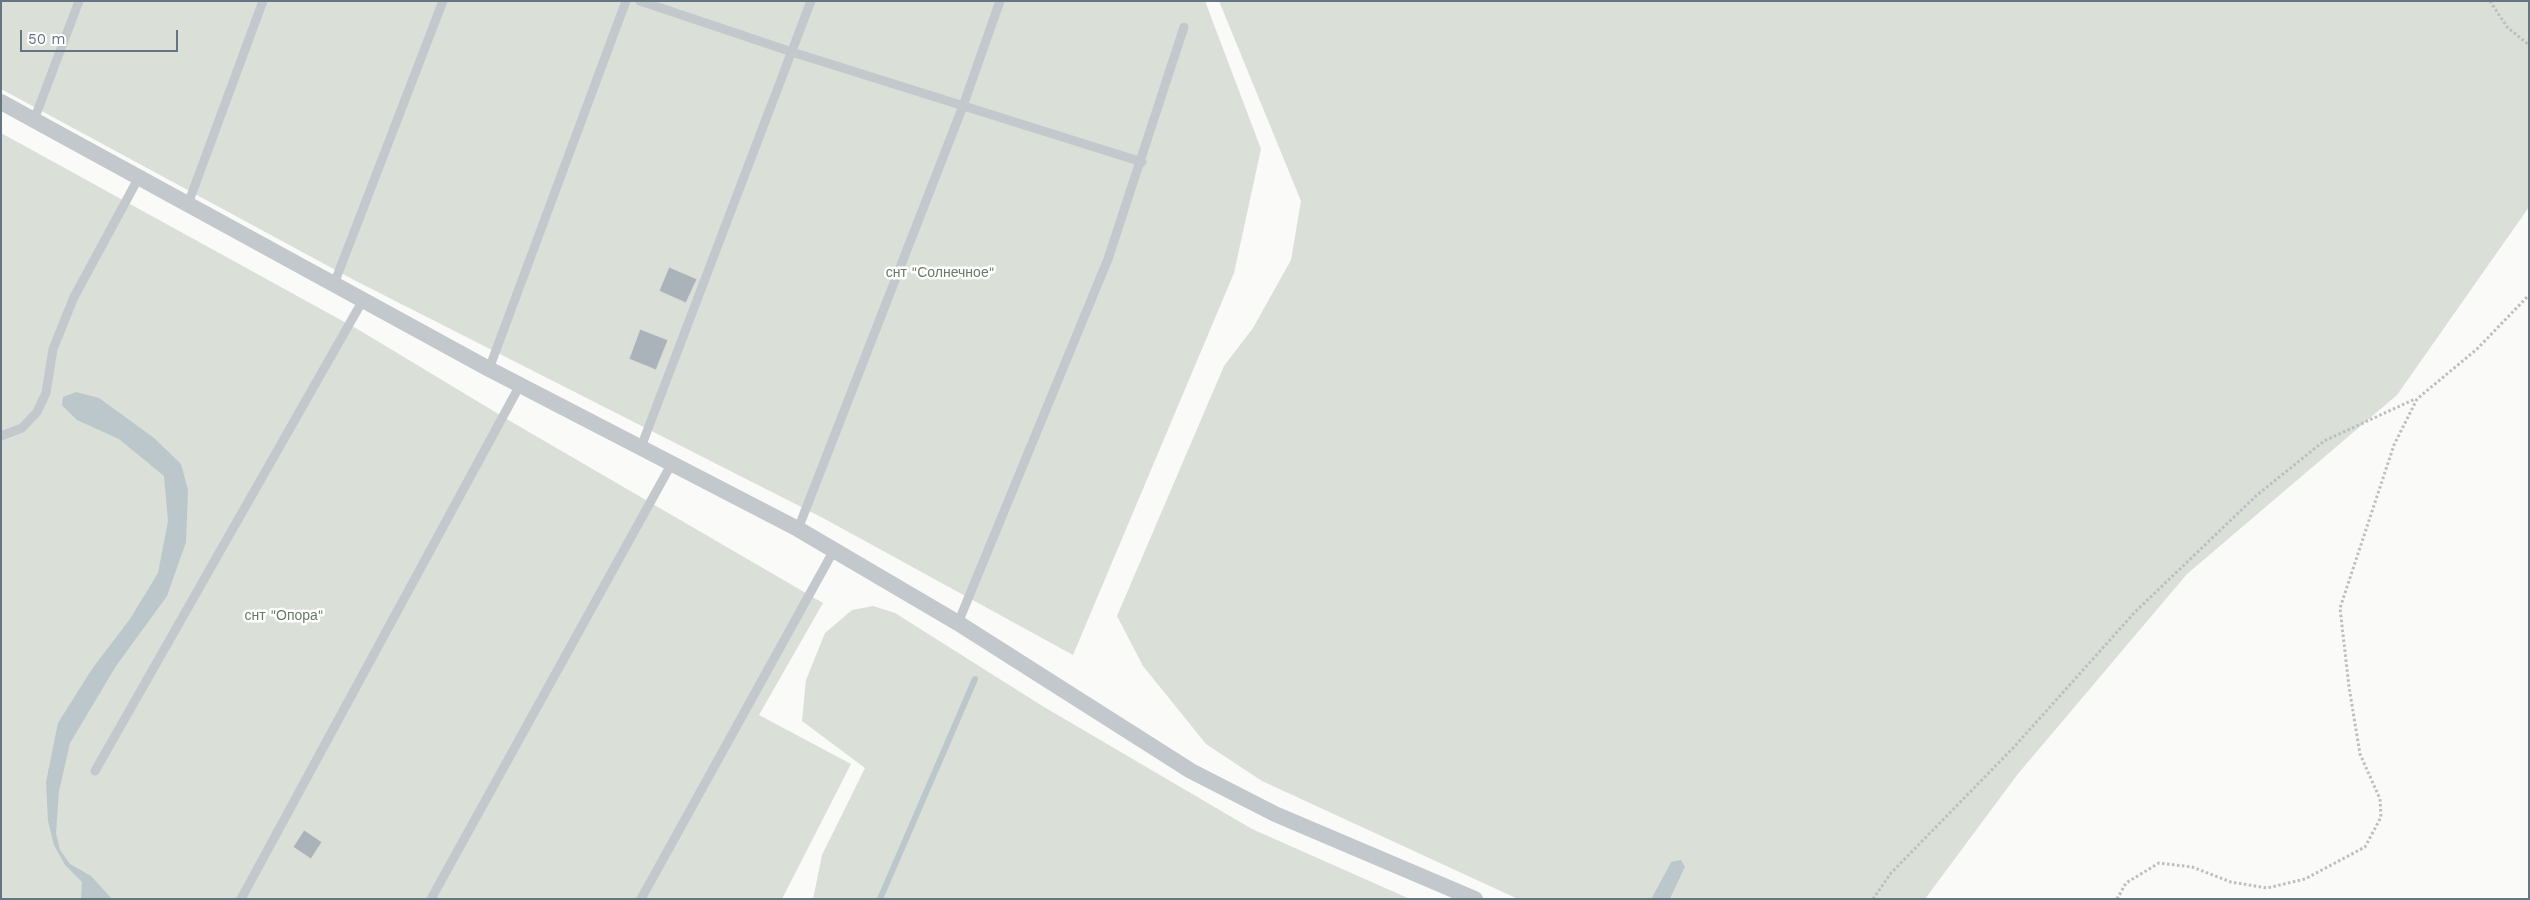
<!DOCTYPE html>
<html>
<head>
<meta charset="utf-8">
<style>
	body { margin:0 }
	#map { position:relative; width:2530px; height:900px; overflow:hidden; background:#fafaf8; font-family:"Work Sans",sans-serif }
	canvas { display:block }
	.frame { position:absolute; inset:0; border:2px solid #657683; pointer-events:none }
	.scale { position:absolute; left:20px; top:30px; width:158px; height:22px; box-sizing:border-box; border:2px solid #657683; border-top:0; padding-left:6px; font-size:15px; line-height:18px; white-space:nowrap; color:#657683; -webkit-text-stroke:4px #fff; paint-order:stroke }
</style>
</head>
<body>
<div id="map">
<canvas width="2530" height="900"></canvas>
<div class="frame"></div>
<div class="scale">50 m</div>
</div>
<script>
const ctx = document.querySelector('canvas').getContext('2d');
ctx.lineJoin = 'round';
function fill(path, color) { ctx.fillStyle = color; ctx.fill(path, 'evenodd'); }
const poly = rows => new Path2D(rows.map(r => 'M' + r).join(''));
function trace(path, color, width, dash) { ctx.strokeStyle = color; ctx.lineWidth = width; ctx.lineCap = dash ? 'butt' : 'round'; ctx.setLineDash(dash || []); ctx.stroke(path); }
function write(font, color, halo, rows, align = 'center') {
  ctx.font = font + ' "Work Sans",sans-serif'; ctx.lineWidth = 5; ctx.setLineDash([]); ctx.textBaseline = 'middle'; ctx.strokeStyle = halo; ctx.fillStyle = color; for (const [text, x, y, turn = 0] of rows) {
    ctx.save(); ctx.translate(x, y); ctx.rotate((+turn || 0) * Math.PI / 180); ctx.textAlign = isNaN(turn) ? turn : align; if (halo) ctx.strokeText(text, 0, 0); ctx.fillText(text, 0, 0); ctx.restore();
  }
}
fill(poly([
	[1,1,1205,1,1261,149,1234,273,1073,655,823,518,354,280,1,89],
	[1219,1,2529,1,2529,207,2397,395,2187,574,2017,775,1925,899,1670,899,1685,867,1671,862,1651,899,1518,899,1262,781,1206,744,1143,666,1117,616,1224,366,1253,328,1291,260,1301,201],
	[1,133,359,330,510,421,823,603,759,715,851,764,782,899,1,899],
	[873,606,895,613,1044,707,1252,829,1410,899,813,899,822,855,865,768,802,721,806,680,825,633,852,610]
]), '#dadfd7');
fill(poly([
	[76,392,99,398,154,438,181,464,188,490,186,542,167,596,116,666,70,743,59,791,56,833,60,850,70,864,91,876,112,899,81,899,82,882,65,865,54,845,48,821,46,782,58,723,92,669,130,619,158,573,168,521,164,476,119,439,77,420,62,405,63,397],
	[1681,860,1685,867,1670,899,1651,899,1671,862]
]), '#bbc7cb');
trace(poly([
	[880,899,975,679]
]), '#bbc7cb', 6);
const building = poly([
	[669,267,697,279,686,303,659,291,669,267],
	[640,329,668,340,656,370,629,359,640,329],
	[304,830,322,842,311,859,293,847,304,830]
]);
fill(building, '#aab3b9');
trace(building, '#dcdcda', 1);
trace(poly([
	[2490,1,2507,27,2529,45],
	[1873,899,1891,873,2014,747,2135,612,2257,495,2324,441,2415,399],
	[2117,899,2126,883,2159,863,2192,867,2231,882,2267,888,2305,879,2365,847,2381,817,2380,799,2360,754,2349,687,2340,608,2394,445,2417,399,2477,349,2529,295]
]), '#bbbfc2', 3, [2.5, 2.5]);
trace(poly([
	[640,1,792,52,1142,162],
	[34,120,79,1],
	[188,204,263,1],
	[334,284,443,1],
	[489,369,626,1],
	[1,436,22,428,37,412,46,393,53,349,74,297,139,177],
	[641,447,811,1],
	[798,529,963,106,1000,1],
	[958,623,1108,259,1184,27],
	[95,771,363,300],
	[241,899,520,385],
	[431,899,672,463],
	[641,899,834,550]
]), '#c3c8cc', 9);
trace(poly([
	[1,102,489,369,798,529,958,623,1191,771,1275,814,1475,899]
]), '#c3c8cc', 16);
write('14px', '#687a64', '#fff', [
	["снт \"Солнечное\"",940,273],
	["снт \"Опора\"",284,616]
]);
</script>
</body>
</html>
